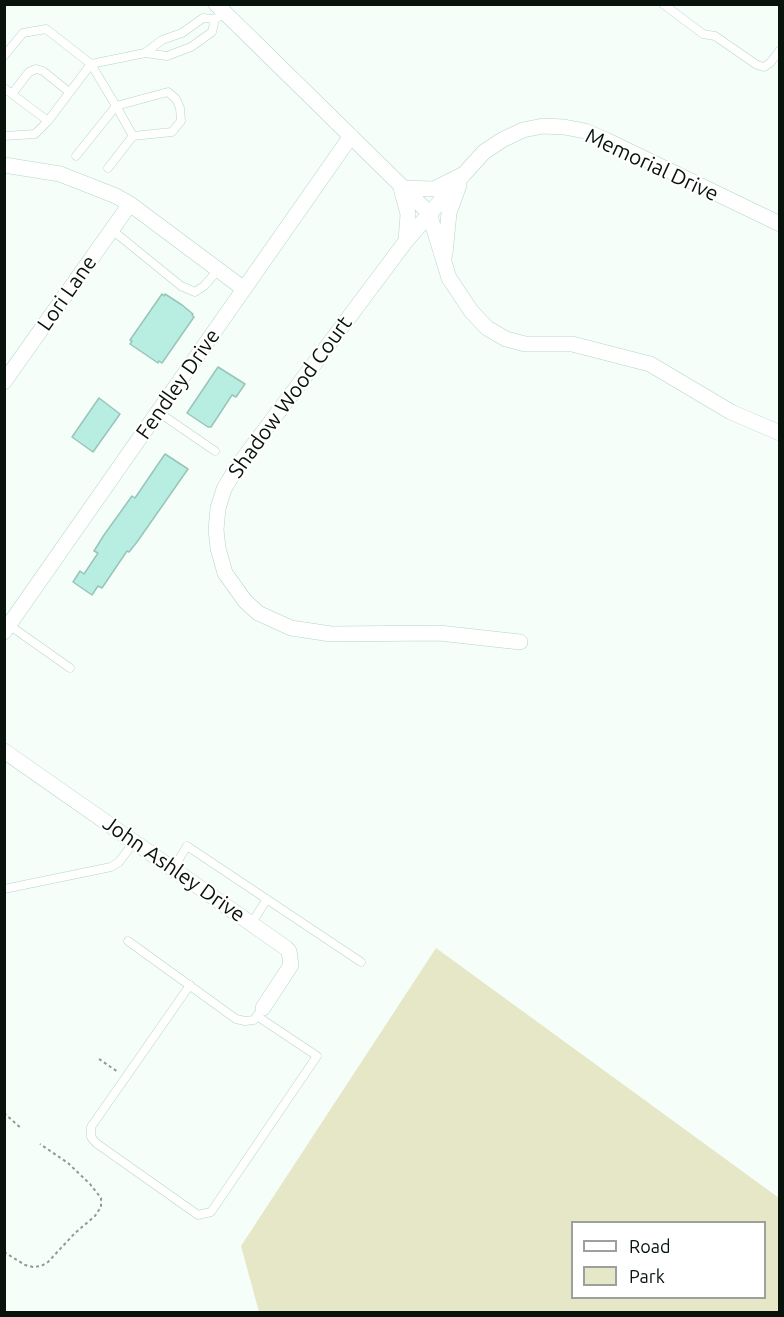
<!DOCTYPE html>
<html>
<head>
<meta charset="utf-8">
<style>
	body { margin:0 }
	#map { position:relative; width:784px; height:1317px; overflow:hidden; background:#f6fef9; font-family:Ubuntu,sans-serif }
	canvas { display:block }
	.frame { position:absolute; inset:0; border:6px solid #07130b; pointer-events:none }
	.legend { position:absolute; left:571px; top:1221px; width:195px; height:78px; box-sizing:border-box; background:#fff; border:2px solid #9ca19d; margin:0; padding:8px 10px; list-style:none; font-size:18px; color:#07130b }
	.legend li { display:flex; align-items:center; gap:12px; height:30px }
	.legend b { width:30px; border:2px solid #9ca19d }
</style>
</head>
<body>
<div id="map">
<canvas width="784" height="1317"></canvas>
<div class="frame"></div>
<ul class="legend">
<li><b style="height:8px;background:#fff"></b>Road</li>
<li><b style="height:16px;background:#e5e7c7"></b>Park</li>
</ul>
</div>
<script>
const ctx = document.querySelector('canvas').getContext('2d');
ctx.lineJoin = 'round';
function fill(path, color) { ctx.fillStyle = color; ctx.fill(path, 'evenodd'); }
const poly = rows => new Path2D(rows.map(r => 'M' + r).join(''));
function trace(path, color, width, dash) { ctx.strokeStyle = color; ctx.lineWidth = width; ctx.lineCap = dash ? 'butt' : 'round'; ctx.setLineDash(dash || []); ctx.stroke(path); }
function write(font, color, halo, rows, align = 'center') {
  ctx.font = font + ' Ubuntu,sans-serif'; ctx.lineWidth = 4.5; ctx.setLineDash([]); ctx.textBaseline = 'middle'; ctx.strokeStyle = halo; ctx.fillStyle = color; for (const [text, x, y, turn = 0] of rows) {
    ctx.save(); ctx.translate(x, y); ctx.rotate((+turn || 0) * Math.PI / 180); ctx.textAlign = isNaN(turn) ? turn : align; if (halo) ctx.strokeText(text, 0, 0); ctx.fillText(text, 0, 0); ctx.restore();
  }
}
fill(poly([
	[436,948,779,1198,779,1312,259,1312,241,1246],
	[572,1222,764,1222,764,1298,572,1298]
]), '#e5e7c7');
const building = poly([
	[162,294,164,296,165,294,182,305,193,314,192,315,194,317,162,363,159,361,158,363,130,344,132,341,130,340,162,294],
	[218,367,245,384,236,397,232,395,211,427,208,427,187,413,218,367],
	[99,398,120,414,93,452,72,437,99,398],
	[165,454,188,469,137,542,129,552,127,551,102,588,98,586,92,595,73,582,80,571,84,574,98,553,94,551,104,535,132,496,135,498,165,454]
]);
fill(building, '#b8eee2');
trace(building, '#98c4ba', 1.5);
const service = poly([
	[663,4,703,34,715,36,757,65,764,67,770,63,780,50],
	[215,19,212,32,191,47,167,56,145,53,162,40,182,33,203,18,215,19,225,13],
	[4,56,23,33,46,29,91,64,116,106,133,136,172,132,181,121,180,108,176,99,168,92,116,106,76,156],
	[4,88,48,121],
	[12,94,29,72,36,69,43,71,69,92],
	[4,136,35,134,48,121,91,64,145,53],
	[108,168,133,136],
	[112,230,181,286,195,292,204,286,218,270],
	[158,412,215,451],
	[9,625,70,668],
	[173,869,187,846,361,962],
	[4,889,111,867,119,862,134,842],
	[251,924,267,899],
	[128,941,236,1019,245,1021,254,1020,258,1014],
	[190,985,91,1127,91,1137,96,1143,198,1215,211,1212,317,1056,257,1016]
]);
const minor = poly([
	[216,4,429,213,449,278,471,311,487,328,506,339,525,344,572,344,650,364,731,412,780,433],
	[4,165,60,174,116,196,130,204,244,289],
	[464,174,406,241,237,467,224,489,218,508,216,530,218,548,225,573,245,601,258,613,291,628,331,634,439,633,520,642],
	[401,188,434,189,464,174,484,152,502,140,523,130,543,126,564,127,585,131,606,140,780,224],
	[401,188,408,214,406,241],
	[445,254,449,213,459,185],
	[4,382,130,204],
	[4,632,351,136],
	[4,751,286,948,289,951,291,965,263,1008]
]);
trace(service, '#b4d7c1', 9);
trace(minor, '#b4d7c1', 16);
trace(poly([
	[99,1059,118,1072],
	[4,1113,22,1129],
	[4,1252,25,1265,33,1267,41,1266,48,1262,75,1233,95,1216,101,1207,101,1198,90,1184,68,1163,40,1144]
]), '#909a94', 2, [3, 3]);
trace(service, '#fff', 8);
trace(minor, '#fff', 15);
write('21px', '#07130b', '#fff', [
	["Memorial Drive",652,165,25],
	["Lori Lane",67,293,-55],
	["Fendley Drive",178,384,-55],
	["Shadow Wood Court",290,397,-54],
	["John Ashley Drive",174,869,35]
]);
</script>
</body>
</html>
